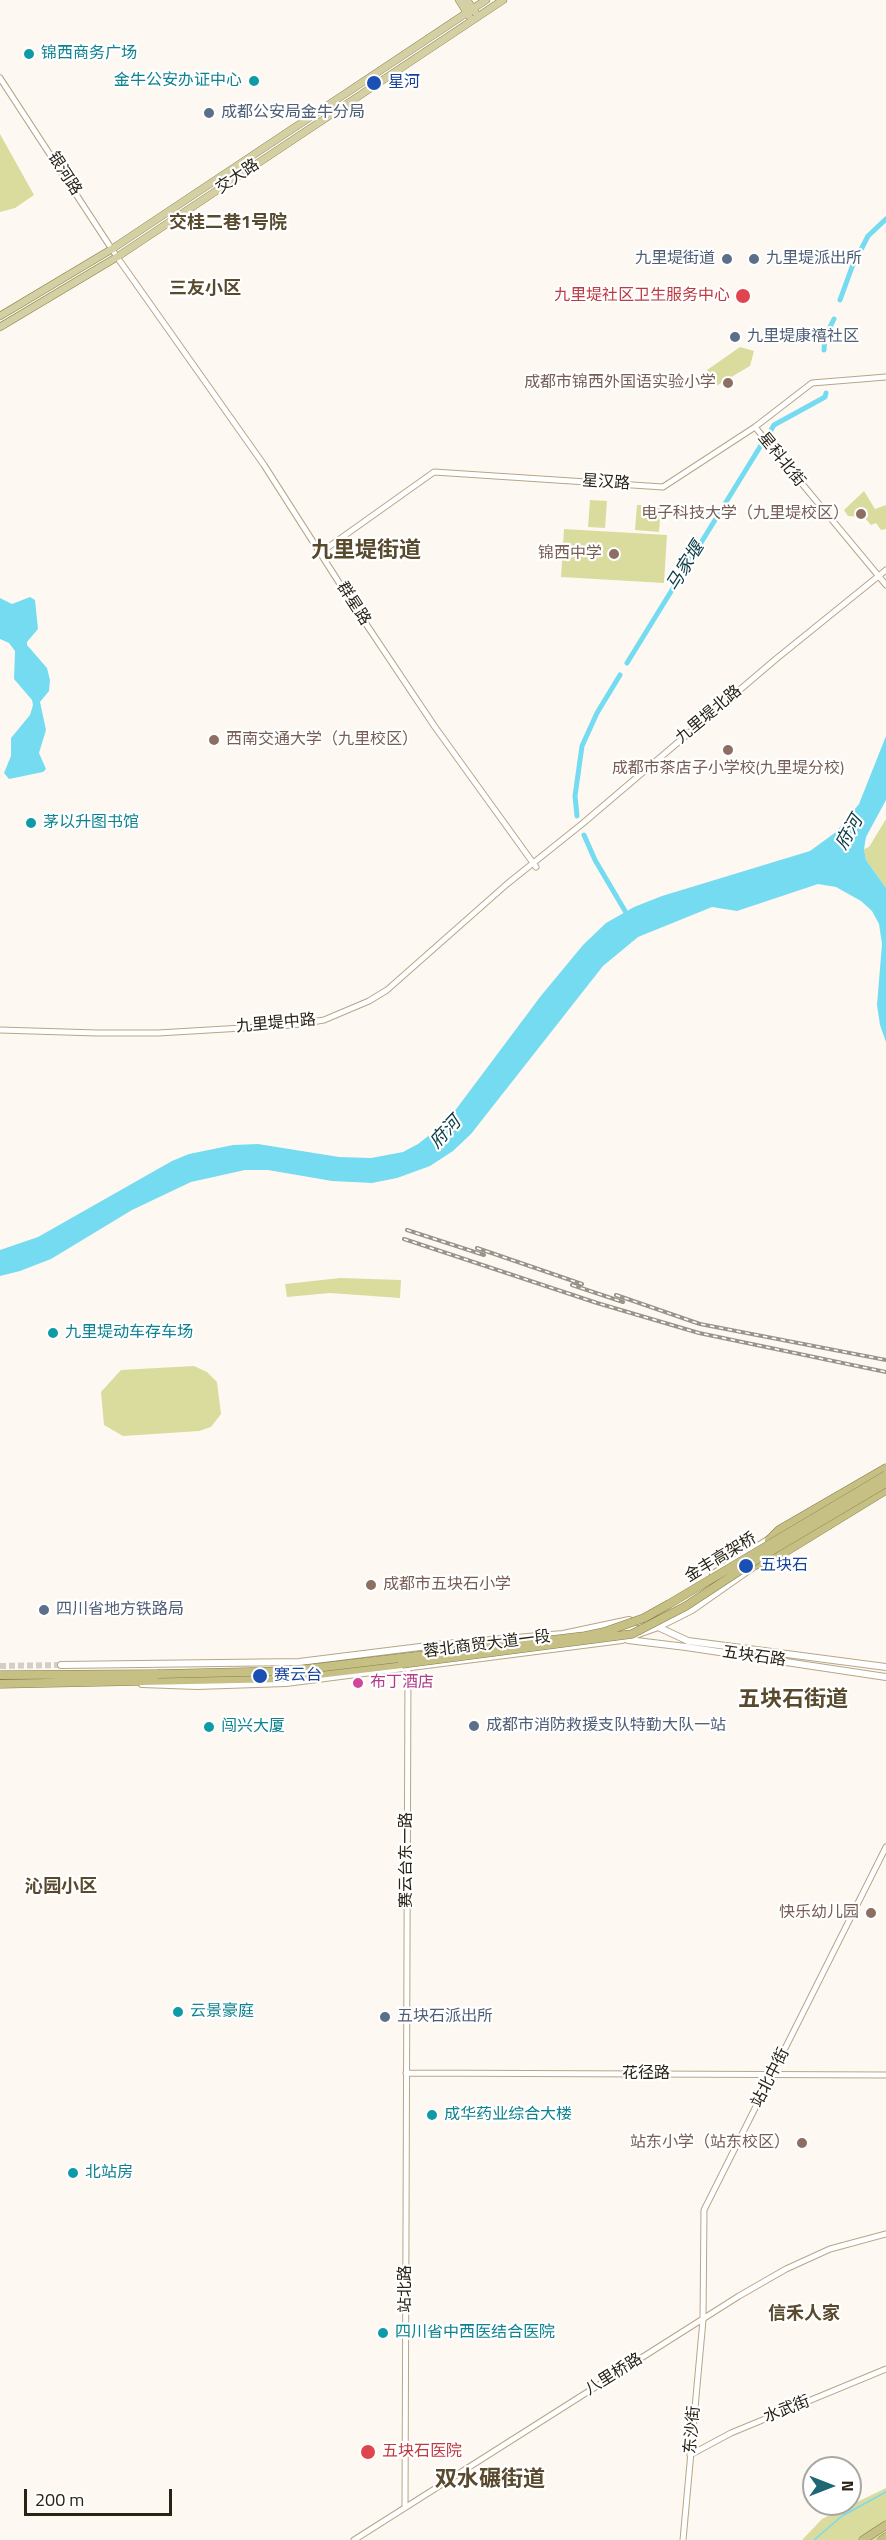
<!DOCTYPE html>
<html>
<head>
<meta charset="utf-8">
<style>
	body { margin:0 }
	#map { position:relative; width:886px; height:2540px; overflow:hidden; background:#fdf9f2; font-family:"Titillium Web",sans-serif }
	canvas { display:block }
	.north { position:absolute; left:802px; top:2456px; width:60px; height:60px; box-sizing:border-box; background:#fff; border:2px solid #a9a7a2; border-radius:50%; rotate:90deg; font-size:16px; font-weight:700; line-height:24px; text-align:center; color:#292316 }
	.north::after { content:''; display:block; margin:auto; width:21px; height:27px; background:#206776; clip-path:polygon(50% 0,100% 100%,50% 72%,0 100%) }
	.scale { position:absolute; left:24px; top:2489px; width:148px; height:27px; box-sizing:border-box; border:3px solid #292316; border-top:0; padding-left:8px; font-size:18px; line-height:21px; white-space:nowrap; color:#292316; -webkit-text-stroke:4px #fff; paint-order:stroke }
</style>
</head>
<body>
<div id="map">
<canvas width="886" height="2540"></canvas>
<div class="north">N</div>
<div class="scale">200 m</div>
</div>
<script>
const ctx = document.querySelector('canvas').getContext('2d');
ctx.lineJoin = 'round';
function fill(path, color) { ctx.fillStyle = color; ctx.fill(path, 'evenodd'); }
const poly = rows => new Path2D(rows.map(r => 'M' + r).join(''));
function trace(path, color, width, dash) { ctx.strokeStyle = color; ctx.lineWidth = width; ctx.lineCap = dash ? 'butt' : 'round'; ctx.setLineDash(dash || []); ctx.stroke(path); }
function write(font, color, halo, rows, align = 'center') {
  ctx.font = font + ' "Titillium Web","Noto Sans SC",sans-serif'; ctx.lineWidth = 4.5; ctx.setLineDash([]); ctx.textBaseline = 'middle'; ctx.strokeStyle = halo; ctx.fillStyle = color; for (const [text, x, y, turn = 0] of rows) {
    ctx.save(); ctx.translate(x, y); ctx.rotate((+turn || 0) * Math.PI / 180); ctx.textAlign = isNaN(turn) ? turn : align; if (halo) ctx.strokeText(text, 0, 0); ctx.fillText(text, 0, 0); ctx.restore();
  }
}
fill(poly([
	[0,134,34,195,15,208,0,212],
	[740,347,754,351,750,366,716,386,707,370],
	[864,491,875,509,886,505,886,529,881,530,876,523,871,525,864,517,848,516,844,510],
	[590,500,607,501,605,528,588,527],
	[637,505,661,506,659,532,635,530],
	[564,529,667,535,664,583,561,577],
	[886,819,886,888,866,860,864,849,869,847],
	[340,1278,401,1280,400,1298,330,1293,287,1297,285,1284],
	[194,1366,207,1372,217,1382,221,1414,211,1427,199,1431,123,1436,104,1425,101,1392,121,1370],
	[886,2488,886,2540,802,2540,822,2519]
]), '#d9dc9d');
fill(poly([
	[30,597,35,600,38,629,27,642,27,645,47,668,50,680,49,691,40,702,46,730,39,753,46,769,43,772,9,779,4,773,11,756,11,738,30,715,33,705,32,700,14,679,15,651,9,643,0,639,0,598,12,604],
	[886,736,886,800,866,837,864,849,866,860,886,888,886,1042,880,1025,877,1005,882,944,879,924,872,911,861,901,836,887,818,884,737,911,712,907,638,937,603,966,471,1134,453,1151,430,1166,397,1178,372,1183,332,1181,268,1170,245,1170,191,1182,132,1210,51,1259,20,1271,0,1276,0,1250,38,1237,172,1161,189,1154,233,1145,258,1144,339,1157,371,1158,403,1152,418,1144,441,1126,457,1108,540,997,583,945,606,923,634,907,662,896,810,851,836,832,859,804]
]), '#75dbf0');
trace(poly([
	[814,2540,842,2516,886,2492]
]), '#75dbf0', 1.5);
trace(poly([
	[840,300,852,267,868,236,886,219],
	[824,350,825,337,834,319],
	[768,435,774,425,825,397,826,393],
	[627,663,763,442],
	[577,816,575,796,582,746,597,713,620,675],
	[584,835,595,860,628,916]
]), '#75dbf0', 5);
trace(poly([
	[0,1666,61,1665]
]), '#d3cec6', 6, [6, 3]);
const tertiary = poly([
	[0,78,117,257,264,465,354,606,435,727,536,867],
	[755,427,886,585],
	[320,553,434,472,663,487,755,427,812,383,886,377],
	[0,1030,97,1033,158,1033,293,1025,324,1020,369,1001,387,990,507,884,582,824,776,659,886,570],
	[406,2073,886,2075],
	[690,2455,731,2433,886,2369],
	[405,2506,408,1665],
	[354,2540,739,2296,786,2269,830,2249,886,2234],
	[683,2540,703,2320,704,2210,886,1847]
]);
const secondary = poly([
	[713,1574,771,1538],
	[634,1621,658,1627,688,1641,886,1667],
	[628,1640,686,1647,886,1677],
	[61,1665,299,1662,444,1644,563,1634,629,1620],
	[142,1684,197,1686,286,1683,622,1640,658,1627,692,1610,759,1563]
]);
const primary = poly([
	[459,0,469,16],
	[467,0,475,12],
	[0,316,112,249,486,0],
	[0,327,117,257,503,0]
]);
const trunk = poly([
	[769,1540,779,1530,886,1468],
	[756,1565,777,1557,886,1490],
	[0,1675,158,1674],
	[0,1684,285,1678,402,1664],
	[863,2540,886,2525],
	[882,2540,886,2537]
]);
trace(tertiary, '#b7a687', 7);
trace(secondary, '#b7a687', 8);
trace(primary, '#867f49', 8);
trace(trunk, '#867f49', 9);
trace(tertiary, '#fff', 5);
trace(secondary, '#fff', 6);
trace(primary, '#d4d0a3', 7);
trace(trunk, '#c6c084', 8);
const rail = poly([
	[407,1230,484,1255],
	[404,1239,597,1303,699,1333,886,1372],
	[477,1248,582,1284],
	[572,1285,623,1302],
	[616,1295,700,1324,886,1360]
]);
trace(rail, '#99948a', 4);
trace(rail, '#fff', 1.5, [4.5]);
const trunkBridge = poly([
	[402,1664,632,1634,686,1606,756,1560,886,1483],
	[158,1674,290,1671,585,1636,604,1632,644,1618,669,1604,886,1475]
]);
trace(trunkBridge, '#867f49', 9, []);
trace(trunkBridge, '#c6c084', 8);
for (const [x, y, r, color] of [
	[29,54,6,"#0f9aa8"],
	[254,81,6,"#0f9aa8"],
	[374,83,8,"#1a4fb4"],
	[209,113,6,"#5c6f8a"],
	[727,259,6,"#5c6f8a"],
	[754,259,6,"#5c6f8a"],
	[743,296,8,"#e0444e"],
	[735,337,6,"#5c6f8a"],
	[728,383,6,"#8d6e63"],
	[861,514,6,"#8d6e63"],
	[614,554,6,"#8d6e63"],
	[214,740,6,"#8d6e63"],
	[728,750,6,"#8d6e63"],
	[31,823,6,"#0f9aa8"],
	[53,1333,6,"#0f9aa8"],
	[746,1566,8,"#1a4fb4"],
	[371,1585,6,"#8d6e63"],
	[44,1610,6,"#5c6f8a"],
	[260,1676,8,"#1a4fb4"],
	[358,1683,6,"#d1479c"],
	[474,1726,6,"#5c6f8a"],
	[209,1727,6,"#0f9aa8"],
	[871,1913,6,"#8d6e63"],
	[178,2012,6,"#0f9aa8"],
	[385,2017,6,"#5c6f8a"],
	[432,2115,6,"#0f9aa8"],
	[802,2143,6,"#8d6e63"],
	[73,2173,6,"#0f9aa8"],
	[383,2333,6,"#0f9aa8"],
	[368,2452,8,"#e0444e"]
]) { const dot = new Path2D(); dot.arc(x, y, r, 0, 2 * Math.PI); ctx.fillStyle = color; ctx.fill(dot); trace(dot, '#fff', 2); }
write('16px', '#0d838f', '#fff', [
	["锦西商务广场",41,54],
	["金牛公安办证中心",242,81,"right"],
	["茅以升图书馆",43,823],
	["九里堤动车存车场",65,1333],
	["闯兴大厦",221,1727],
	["云景豪庭",190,2012],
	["成华药业综合大楼",444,2115],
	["北站房",85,2173],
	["四川省中西医结合医院",395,2333]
], 'left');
write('16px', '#164399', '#fff', [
	["星河",388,83],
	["五块石",760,1566],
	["赛云台",274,1676]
], 'left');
write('16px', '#4e5e75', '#fff', [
	["成都公安局金牛分局",221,113],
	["九里堤街道",715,259,"right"],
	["九里堤派出所",766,259],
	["九里堤康禧社区",747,337],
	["四川省地方铁路局",56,1610],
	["成都市消防救援支队特勤大队一站",486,1726],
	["五块石派出所",397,2017]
], 'left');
write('16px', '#292316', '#fff', [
	["银河路",64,174,57],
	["交大路",238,177,-34],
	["星科北街",781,460,51],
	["星汉路",606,483,4],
	["群星路",353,604,57],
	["九里堤北路",709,715,-40],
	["九里堤中路",276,1024,-5],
	["金丰高架桥",721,1558,-31],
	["蓉北商贸大道一段",487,1645,-7],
	["五块石路",754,1657,8],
	["赛云台东一路",407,1860,-90],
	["花径路",646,2074],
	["站北中街",771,2078,-63],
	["站北路",406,2289,-90],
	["八里桥路",614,2375,-32],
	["水武街",787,2410,-21],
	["东沙街",693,2430,-85]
]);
write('16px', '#be3a42', '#fff', [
	["九里堤社区卫生服务中心",730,296],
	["五块石医院",382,2452,"left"]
], 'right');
write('16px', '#785e54', '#fff', [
	["成都市锦西外国语实验小学",716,383],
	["电子科技大学（九里堤校区）",849,514],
	["锦西中学",602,554],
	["西南交通大学（九里校区）",226,740,"left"],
	["成都市茶店子小学校(九里堤分校)",728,769,"center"],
	["成都市五块石小学",383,1585,"left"],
	["快乐幼儿园",859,1913],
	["站东小学（站东校区）",790,2143]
], 'right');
write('16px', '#b23c85', '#fff', [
	["布丁酒店",370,1683]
], 'left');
write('bold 18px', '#594a2e', '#fff', [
	["交桂二巷1号院",228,224],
	["三友小区",205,290],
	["沁园小区",61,1888],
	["信禾人家",804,2315]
]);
write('italic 18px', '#0a3b44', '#fff', [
	["马家堰",686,567,-58],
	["府河",850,833,-60],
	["府河",446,1133,-47]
]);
write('bold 22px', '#594a2e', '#fff', [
	["九里堤街道",366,552],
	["五块石街道",793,1701],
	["双水碾街道",490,2481]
]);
</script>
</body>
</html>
